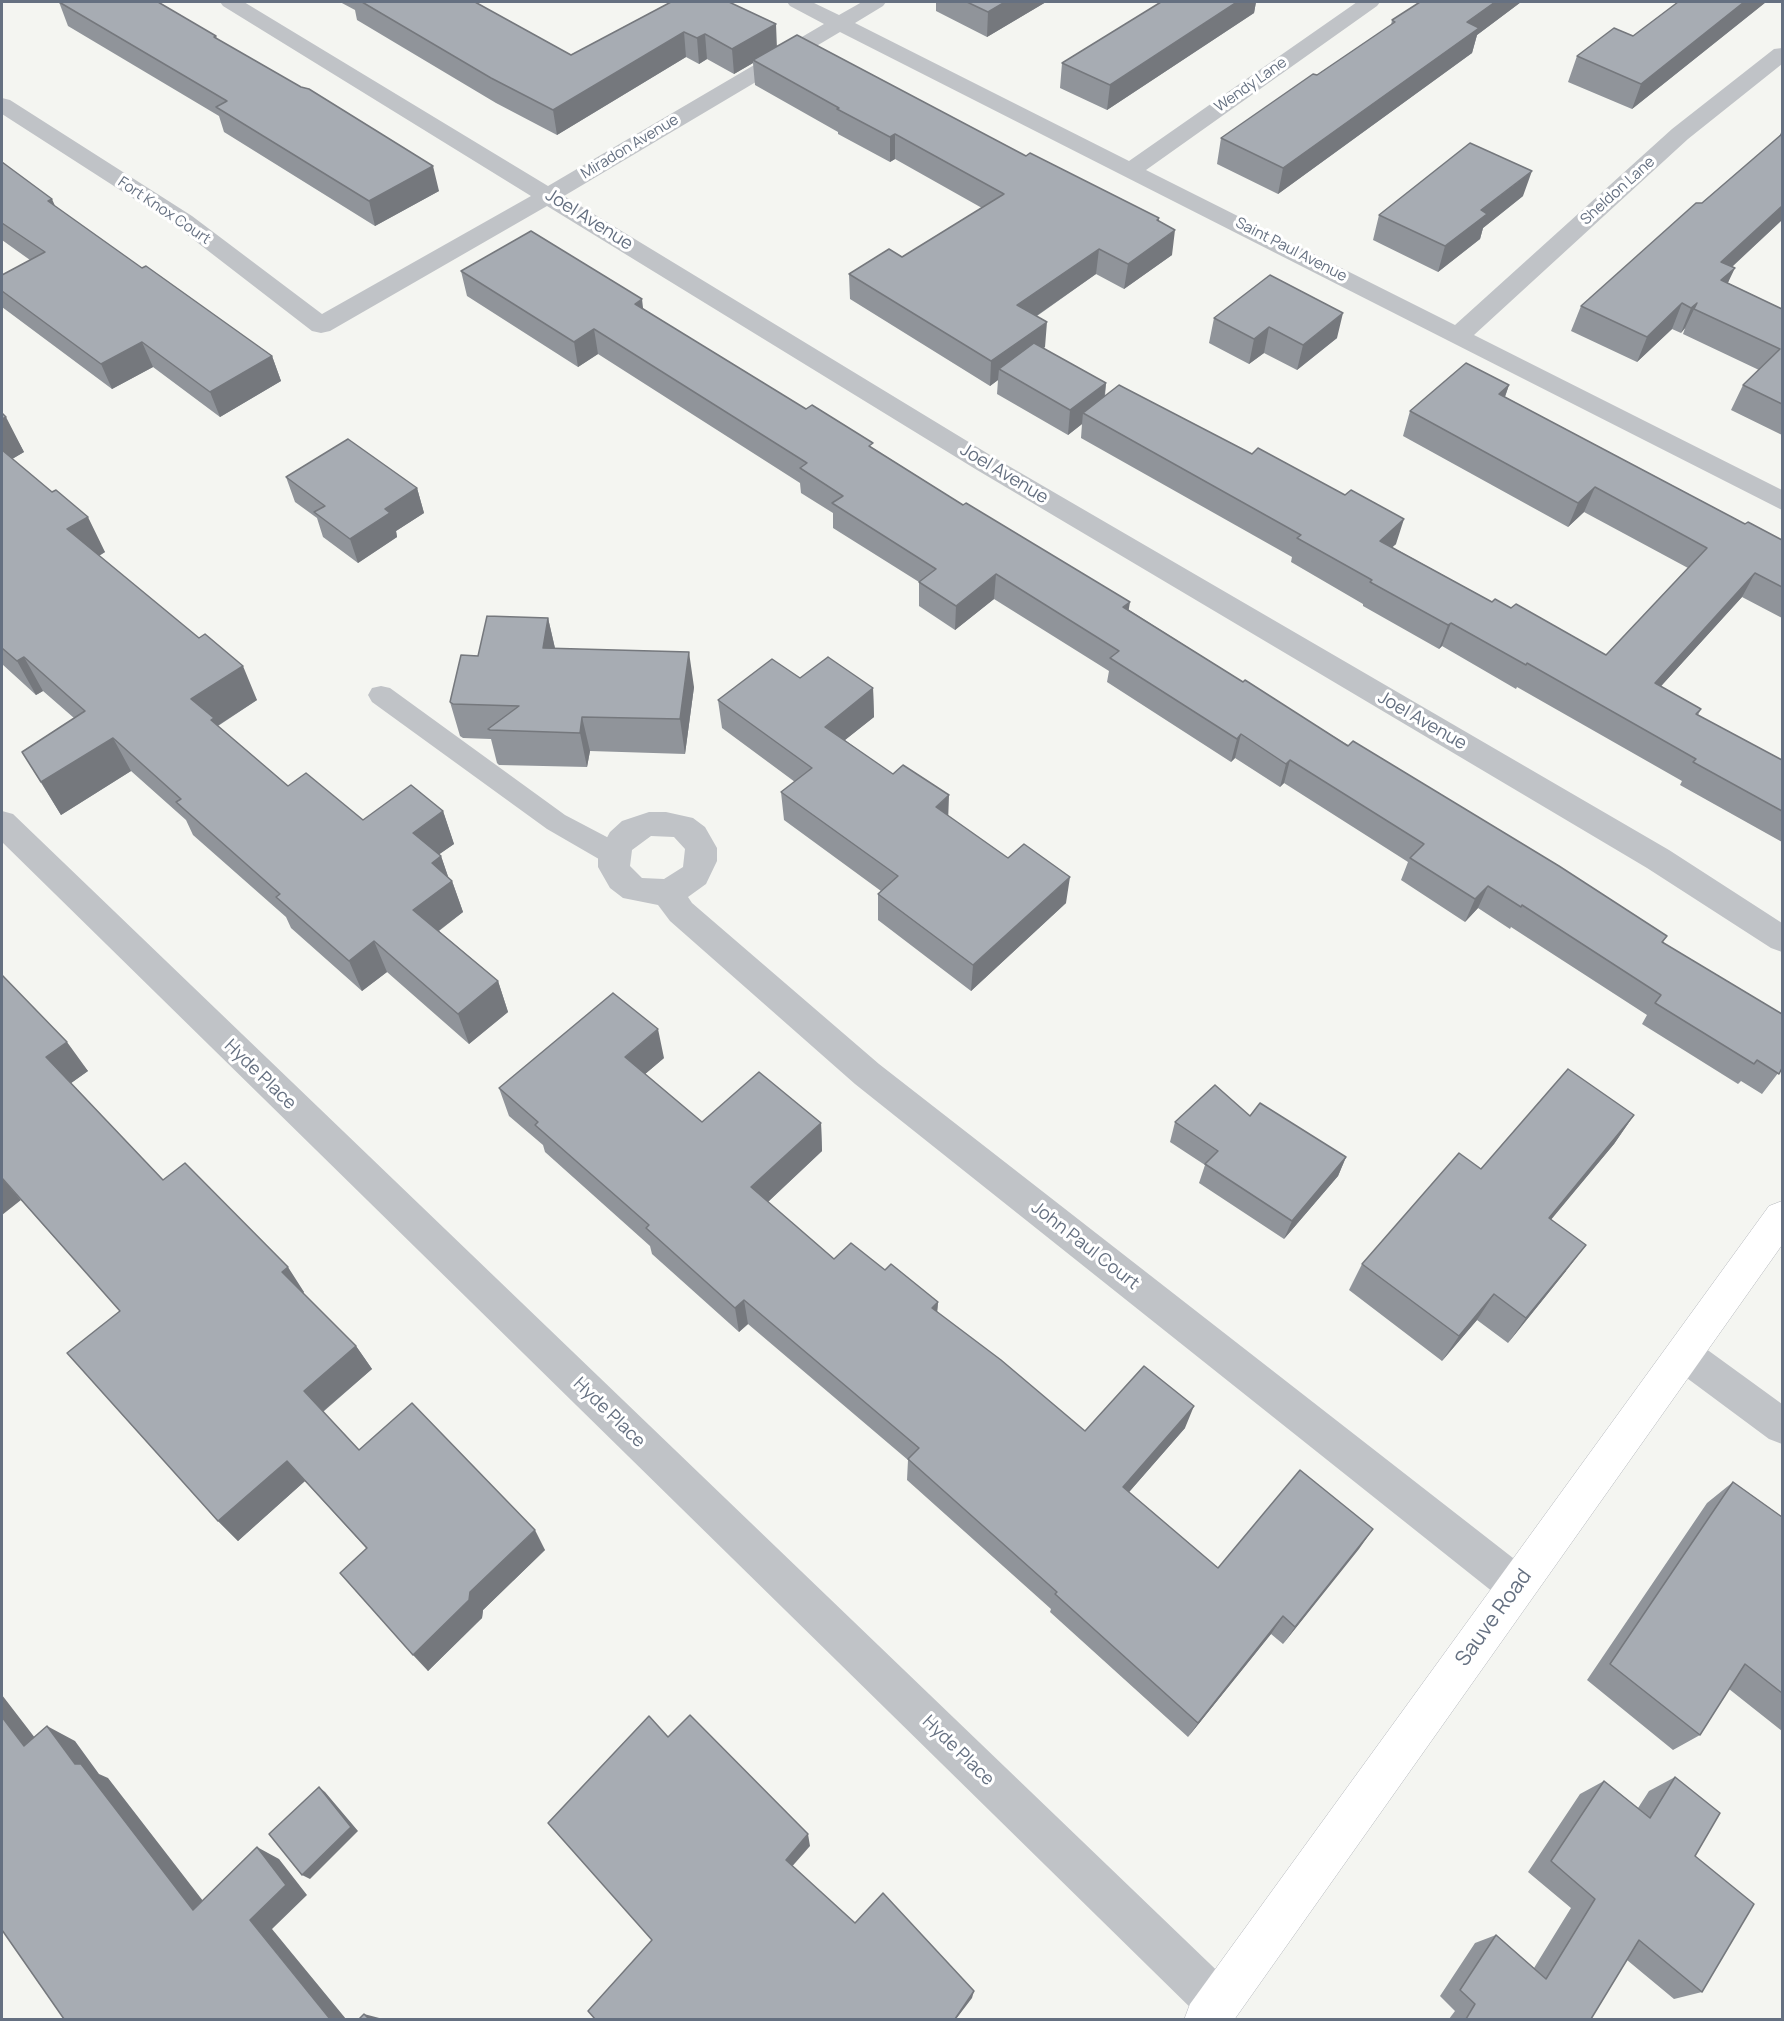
<!DOCTYPE html>
<html>
<head>
<meta charset="utf-8">
<style>
	body { margin:0 }
	#map { position:relative; width:1784px; height:2021px; overflow:hidden; background:#f4f5f1; font-family:Manrope,sans-serif }
	canvas { display:block }
	.frame { position:absolute; inset:0; border:3px solid #657081; pointer-events:none }
</style>
</head>
<body>
<div id="map">
<canvas width="1784" height="2021"></canvas>
<div class="frame"></div>
</div>
<script>
const ctx = document.querySelector('canvas').getContext('2d');
ctx.lineJoin = 'round';
const poly = rows => new Path2D(rows.map(r => 'M' + r).join(''));
function trace(path, color, width, dash) { ctx.strokeStyle = color; ctx.lineWidth = width; ctx.lineCap = dash ? 'butt' : 'round'; ctx.setLineDash(dash || []); ctx.stroke(path); }
function fill(path, color) { ctx.fillStyle = color; ctx.fill(path, 'evenodd'); }
function write(font, color, halo, rows, align = 'center') {
  ctx.font = font + ' Manrope,sans-serif'; ctx.lineWidth = 6; ctx.setLineDash([]); ctx.textBaseline = 'middle'; ctx.strokeStyle = halo; ctx.fillStyle = color; for (const [text, x, y, turn = 0] of rows) {
    ctx.save(); ctx.translate(x, y); ctx.rotate((+turn || 0) * Math.PI / 180); ctx.textAlign = isNaN(turn) ? turn : align; if (halo) ctx.strokeText(text, 0, 0); ctx.fillText(text, 0, 0); ctx.restore();
  }
}
const secondary = poly([
	[1782,1201,1782,1245,1234,2020,1184,2020,1190,2004,1769,1206,1782,1201]
]);
trace(secondary, '#b3b6bb', 1);
fill(poly([
	[381,686,390,688,565,815,624,846,627,854,624,862,614,865,604,862,547,829,372,702,368,695,372,688,381,686]
]), '#c0c3c7');
fill(poly([
	[220,2,244,2,548,186,824,24,790,6,787,2,812,2,839,15,862,2,886,2,883,6,855,23,1129,161,1357,2,1380,2,1377,6,1146,170,1455,325,1672,129,1774,49,1782,48,1782,64,1688,139,1474,335,1782,490,1782,510,840,32,564,196,995,458,1669,850,1782,923,1782,952,1771,948,1647,868,977,470,547,206,330,331,321,333,312,331,176,226,2,114,2,98,10,100,192,216,322,314,531,196,223,6,220,2],
	[2,811,13,814,1234,1987,1240,2003,1234,2019,1202,2019,2,842,2,811],
	[649,812,666,812,693,818,705,827,717,848,717,861,706,884,688,897,692,903,879,1064,1531,1572,1537,1586,1531,1600,1517,1606,1503,1600,855,1084,670,921,658,905,623,898,610,888,598,867,598,854,610,832,622,821,649,812],
	[651,836,674,837,685,849,683,867,664,879,642,878,630,866,632,850,651,836],
	[1685,1338,1698,1343,1782,1404,1782,1444,1769,1439,1672,1367,1666,1355,1672,1343,1685,1338]
]), '#c0c3c7');
fill(secondary, '#fff');
fill(poly([
	[59,2,216,36,217,39,439,191,375,226,224,132,219,116,68,26],
	[340,2,475,2,571,55,671,2,777,46,1026,156,1159,218,1159,221,1172,255,1124,289,1096,274,1037,316,1045,347,1043,348,1106,383,1105,396,1396,544,1392,547,1492,602,1606,655,1688,568,1584,512,1568,527,1403,436,1410,411,1509,385,1505,397,1745,524,1782,540,1782,618,1742,597,1661,686,1701,709,1698,715,1782,760,1782,842,1680,785,1682,781,1517,687,1516,689,1442,646,1439,649,1363,606,1363,604,1291,562,1292,557,1081,438,1082,424,1068,435,997,394,998,380,990,386,850,299,849,274,902,257,982,208,895,159,890,162,838,134,838,132,755,85,753,63,734,74,707,59,699,64,686,57,557,135,496,103,357,20,355,10],
	[936,2,1046,2,987,37,936,11],
	[1161,2,1256,2,1254,13,1107,110,1060,88,1062,63],
	[1420,2,1521,2,1477,35,1472,53,1278,194,1217,164,1221,138,1317,75,1391,25,1392,20],
	[1678,2,1766,2,1632,109,1568,82,1577,56,1633,36],
	[1782,130,1782,220,1732,267,1728,283,1782,309,1782,435,1731,410,1743,385,1759,370,1683,334,1685,328,1681,333,1672,329,1637,362,1571,331,1581,306,1779,137],
	[2,162,56,207,142,268,272,356,281,381,220,417,153,367,112,389,2,307,2,275,30,260,2,240],
	[1523,196,1483,228,1480,239,1438,272,1373,240,1379,215],
	[461,271,643,309,806,409,873,448,1243,682,1667,936,1663,942,1782,1068,1762,1094,1741,1081,1738,1084,1642,1024,1647,1015,1511,927,1510,929,1478,908,1465,922,1401,880,1408,862,1284,783,1280,787,1235,758,1231,762,1107,682,1109,671,994,599,955,630,919,606,919,582,833,528,833,513,801,493,800,483,598,354,578,367,467,296],
	[1214,318,1337,338,1297,370,1264,353,1249,364,1209,343],
	[2,413,24,452,12,459,105,552,99,556,257,700,218,726,288,786,363,820,443,811,454,844,439,854,441,856,448,877,452,881,463,912,439,931,498,981,508,1012,469,1044,387,972,362,991,291,928,286,917,193,835,186,820,131,771,61,815,22,752,74,718,43,691,36,695,2,664],
	[286,477,417,488,424,513,396,531,397,537,358,563,323,537,317,518,295,502],
	[548,618,555,648,694,687,685,754,590,751,587,767,499,765,497,763,491,739,463,738,460,736,450,702,478,656],
	[873,688,874,717,845,740,1066,903,971,991,878,920,878,894,881,891,784,820,781,792,795,782,722,728,718,700],
	[2,975,88,1071,71,1083,163,1180,304,1292,303,1293,356,1346,372,1369,323,1412,359,1450,545,1550,483,1610,482,1618,428,1671,366,1548,305,1481,238,1541,218,1521,120,1311,21,1200],
	[664,1058,645,1074,702,1122,821,1123,822,1151,768,1202,834,1259,885,1270,938,1302,937,1312,1085,1431,1185,1428,1129,1492,1218,1568,1373,1529,1283,1644,1271,1634,1188,1737,1050,1612,1051,1609,907,1480,908,1460,748,1324,739,1332,652,1254,650,1246,545,1152,543,1145,509,1116,499,1088],
	[1634,1115,1614,1144,1551,1219,1566,1271,1508,1343,1477,1320,1442,1361,1349,1290,1362,1264,1481,1169],
	[1175,1122,1346,1157,1338,1176,1284,1239,1199,1183,1205,1165,1170,1142],
	[1733,1482,1782,1517,1782,1731,1729,1689,1700,1735,1673,1750,1587,1680,1707,1503],
	[1675,1777,1695,1856,1702,1992,1674,1999,1627,1960,1591,2019,1449,2019,1455,2011,1440,1996,1475,1943,1496,1935,1534,1968,1571,1908,1528,1872,1580,1794,1604,1781,1638,1808,1649,1791]
]), '#90949a');
fill(poly([
	[1005,2,1046,2,987,37,988,12],
	[1237,2,1256,2,1254,13,1107,110,1110,85],
	[1495,2,1521,2,1477,35,1472,53,1278,194,1283,168,1467,22],
	[1744,2,1766,2,1632,109,1641,84],
	[776,24,777,49,753,60,753,63,734,74,732,49],
	[684,32,686,57,557,135,553,110],
	[705,34,707,59,699,64,697,38],
	[895,134,895,159,890,162,890,137],
	[433,166,439,191,375,226,369,201],
	[1532,171,1523,196,1483,228,1480,239,1438,272,1445,246,1481,210],
	[52,199,63,224,48,201],
	[1782,206,1782,220,1710,287,1721,262],
	[1175,230,1172,255,1124,289,1128,264],
	[1099,249,1096,274,1016,330,1017,305],
	[1735,268,1723,293,1721,280],
	[642,299,645,325,635,304],
	[1682,303,1672,329,1637,362,1647,337],
	[1697,303,1685,328,1681,333,1691,308],
	[1343,313,1337,338,1297,370,1303,345],
	[1047,322,1045,347,1007,374,999,369,998,380,990,386,991,361],
	[1269,327,1264,353,1249,364,1254,339],
	[594,329,598,354,578,367,574,342],
	[142,342,153,367,112,389,101,364],
	[272,356,281,381,220,417,210,392],
	[1106,383,1103,408,1083,413,1082,424,1068,435,1070,410],
	[1509,385,1500,410,1499,394],
	[6,417,24,452,2,465,2,419],
	[1595,487,1584,512,1568,527,1578,503],
	[417,488,424,513,396,531,397,537,358,563,350,539,385,509],
	[88,517,105,552,85,564,67,529],
	[1404,519,1396,544,1373,565,1380,541],
	[1755,573,1742,597,1643,706,1655,683],
	[996,574,994,599,955,630,956,606],
	[1130,602,1126,626,1123,607],
	[548,618,556,653,543,648],
	[1451,623,1442,646,1439,649,1448,625],
	[689,652,694,687,685,754,680,719],
	[24,657,43,691,36,695,17,661],
	[243,666,257,700,217,726,191,699],
	[873,688,874,717,826,755,825,727],
	[582,717,590,751,587,767,580,733],
	[1241,734,1235,758,1231,762,1237,739],
	[113,738,131,771,61,815,41,782],
	[1290,760,1284,783,1280,787,1286,764],
	[949,795,948,823,936,807],
	[443,811,454,844,424,865,413,833],
	[441,856,450,882,452,881,463,912,425,941,413,910,432,863],
	[1070,877,1066,903,971,991,973,965],
	[1488,886,1478,908,1465,922,1475,899],
	[374,941,387,972,362,991,349,961],
	[498,981,508,1012,469,1044,458,1014],
	[658,1029,664,1058,631,1086,625,1057],
	[67,1042,88,1071,67,1086,46,1057],
	[1634,1115,1614,1144,1530,1245,1549,1218],
	[821,1123,822,1151,755,1214,751,1187],
	[1346,1157,1338,1176,1284,1239,1292,1221],
	[2,1178,21,1200,2,1215],
	[1586,1245,1566,1271,1508,1343,1526,1318],
	[288,1267,304,1292,299,1297,282,1272],
	[1494,1294,1477,1320,1442,1361,1459,1336],
	[744,1300,748,1324,739,1332,735,1308],
	[938,1302,936,1326,932,1308],
	[356,1346,372,1369,321,1413,304,1391],
	[1194,1406,1185,1428,1116,1507,1123,1487],
	[287,1461,305,1481,238,1541,218,1521],
	[1373,1529,1359,1549,1283,1644,1295,1627],
	[535,1530,545,1550,483,1610,482,1618,428,1671,413,1655,470,1592],
	[1283,1616,1271,1634,1188,1737,1198,1723],
	[2,1695,52,1760,24,1746,2,1717],
	[47,1726,75,1741,99,1774,108,1778,217,1919,193,1910,75,1764],
	[319,1787,325,1792,358,1831,310,1879,302,1875],
	[808,1834,810,1846,789,1870,786,1860],
	[257,1847,279,1859,307,1895,272,1929,346,2019,330,2019,250,1920],
	[974,1991,972,1998,956,2019,955,2019],
	[364,2014,383,2019,369,2019]
]), '#75787d');
const building = poly([
	[59,2,158,2,216,36,214,37,301,87,309,89,433,166,369,201,216,107,227,101,59,2],
	[362,2,475,2,571,55,671,2,729,2,776,24,732,49,705,34,697,38,684,32,553,110,491,78,362,2],
	[967,2,1005,2,988,12,967,2],
	[1161,2,1237,2,1110,85,1062,63,1161,2],
	[1420,2,1495,2,1467,22,1479,28,1283,168,1221,138,1313,74,1317,75,1395,22,1392,20,1420,2],
	[1678,2,1744,2,1641,84,1577,56,1614,28,1633,36,1678,2],
	[797,35,1026,156,1030,153,1159,218,1157,220,1175,230,1128,264,1099,249,1017,305,1047,322,991,361,849,274,889,249,902,257,1004,194,895,134,890,137,837,109,839,108,753,60,797,35],
	[1782,134,1782,206,1721,262,1735,268,1721,280,1782,309,1782,404,1743,385,1780,349,1694,309,1697,303,1691,308,1682,303,1647,337,1581,306,1696,203,1702,203,1782,134],
	[1470,143,1532,171,1481,210,1487,214,1445,246,1379,215,1470,143],
	[2,162,52,199,48,201,142,268,146,266,272,356,210,392,142,342,101,364,2,291,2,275,45,252,2,223,2,162],
	[531,231,642,299,635,304,806,409,812,405,873,443,869,446,963,505,966,503,1130,602,1123,607,1243,682,1245,680,1348,746,1353,741,1559,866,1667,936,1662,942,1782,1014,1782,1068,1779,1074,1757,1060,1754,1064,1655,1003,1661,995,1522,905,1521,907,1488,886,1475,899,1410,858,1424,844,1290,760,1286,764,1241,734,1237,739,1110,658,1119,651,996,574,956,606,919,582,936,569,832,503,843,496,800,468,807,463,594,329,574,342,461,271,531,231],
	[1270,275,1343,313,1303,345,1269,327,1254,339,1214,318,1270,275],
	[1034,343,1106,383,1070,410,999,369,1034,343],
	[1466,363,1509,385,1499,394,1745,524,1748,522,1782,540,1782,587,1755,573,1655,683,1701,709,1696,714,1782,760,1782,811,1693,762,1696,759,1527,663,1526,665,1451,623,1448,625,1370,582,1372,580,1297,538,1301,535,1083,413,1119,385,1252,454,1258,448,1345,495,1351,490,1404,519,1380,541,1492,602,1495,599,1511,608,1516,604,1606,655,1707,548,1595,487,1578,503,1410,411,1466,363],
	[2,413,6,417,2,419,2,413],
	[348,439,417,488,385,509,390,513,350,539,314,512,325,506,286,477,348,439],
	[2,450,52,492,56,490,88,517,67,529,199,638,205,634,243,666,191,699,214,718,211,720,288,786,306,773,363,820,411,785,443,811,413,833,441,856,432,863,452,881,413,910,498,981,458,1014,374,941,349,961,276,897,280,894,176,802,181,799,113,738,41,782,22,752,85,711,24,657,17,661,2,648,2,450],
	[487,616,548,618,543,648,689,652,680,719,582,717,580,733,490,730,488,729,519,706,453,704,450,702,461,655,478,656,487,616],
	[828,657,873,688,825,727,893,774,903,765,949,795,936,807,1008,858,1024,844,1070,877,973,965,878,894,898,876,781,792,812,768,718,700,772,659,800,678,828,657],
	[2,975,67,1042,46,1057,163,1180,185,1163,288,1267,282,1272,356,1346,304,1391,359,1450,412,1403,535,1530,470,1592,469,1600,413,1655,340,1573,367,1548,287,1461,218,1521,67,1353,120,1311,2,1178,2,975],
	[613,993,658,1029,625,1057,702,1122,759,1072,821,1123,751,1187,834,1259,851,1243,885,1270,891,1264,938,1302,932,1308,1001,1360,1085,1431,1144,1366,1194,1406,1123,1487,1218,1568,1300,1470,1373,1529,1295,1627,1283,1616,1198,1723,1055,1594,1057,1592,908,1459,919,1448,744,1300,735,1308,646,1228,649,1225,535,1125,538,1122,499,1088,613,993],
	[1568,1069,1634,1115,1549,1218,1586,1245,1526,1318,1494,1294,1459,1336,1362,1264,1459,1153,1481,1169,1568,1069],
	[1215,1085,1250,1116,1260,1103,1346,1157,1292,1221,1205,1164,1218,1151,1175,1122,1215,1085],
	[1733,1482,1782,1517,1782,1693,1745,1664,1700,1735,1610,1664,1733,1482],
	[690,1715,808,1834,786,1860,855,1923,883,1893,974,1991,955,2019,595,2019,588,2011,652,1940,548,1823,649,1716,668,1737,690,1715],
	[2,1717,24,1746,47,1726,75,1764,81,1764,193,1910,257,1847,286,1885,250,1920,330,2019,64,2019,2,1930,2,1717],
	[1675,1777,1720,1813,1695,1856,1754,1904,1702,1992,1639,1940,1591,2019,1466,2019,1475,2004,1460,1990,1496,1935,1546,1979,1595,1899,1551,1861,1604,1781,1650,1818,1675,1777],
	[319,1787,351,1827,302,1875,269,1834,319,1787],
	[364,2014,369,2019,359,2019,364,2014]
]);
fill(building, '#a7acb3');
trace(building, '#75787d', 1.5);
write('15px', '#657081', '#fff', [
	["Wendy Lane",1251,85,-35],
	["Miradon Avenue",630,147,-31],
	["Sheldon Lane",1618,191,-42],
	["Fort Knox Court",164,211,34],
	["Saint Paul Avenue",1291,250,27]
]);
write('18px', '#657081', '#fff', [
	["Joel Avenue",589,220,32],
	["Joel Avenue",1004,474,31],
	["Joel Avenue",1422,721,30],
	["Hyde Place",260,1075,44],
	["John Paul Court",1085,1246,38],
	["Hyde Place",609,1413,44],
	["Hyde Place",958,1751,44]
]);
write('21px', '#657081', '#fff', [
	["Sauve Road",1494,1618,-54]
]);
</script>
</body>
</html>
